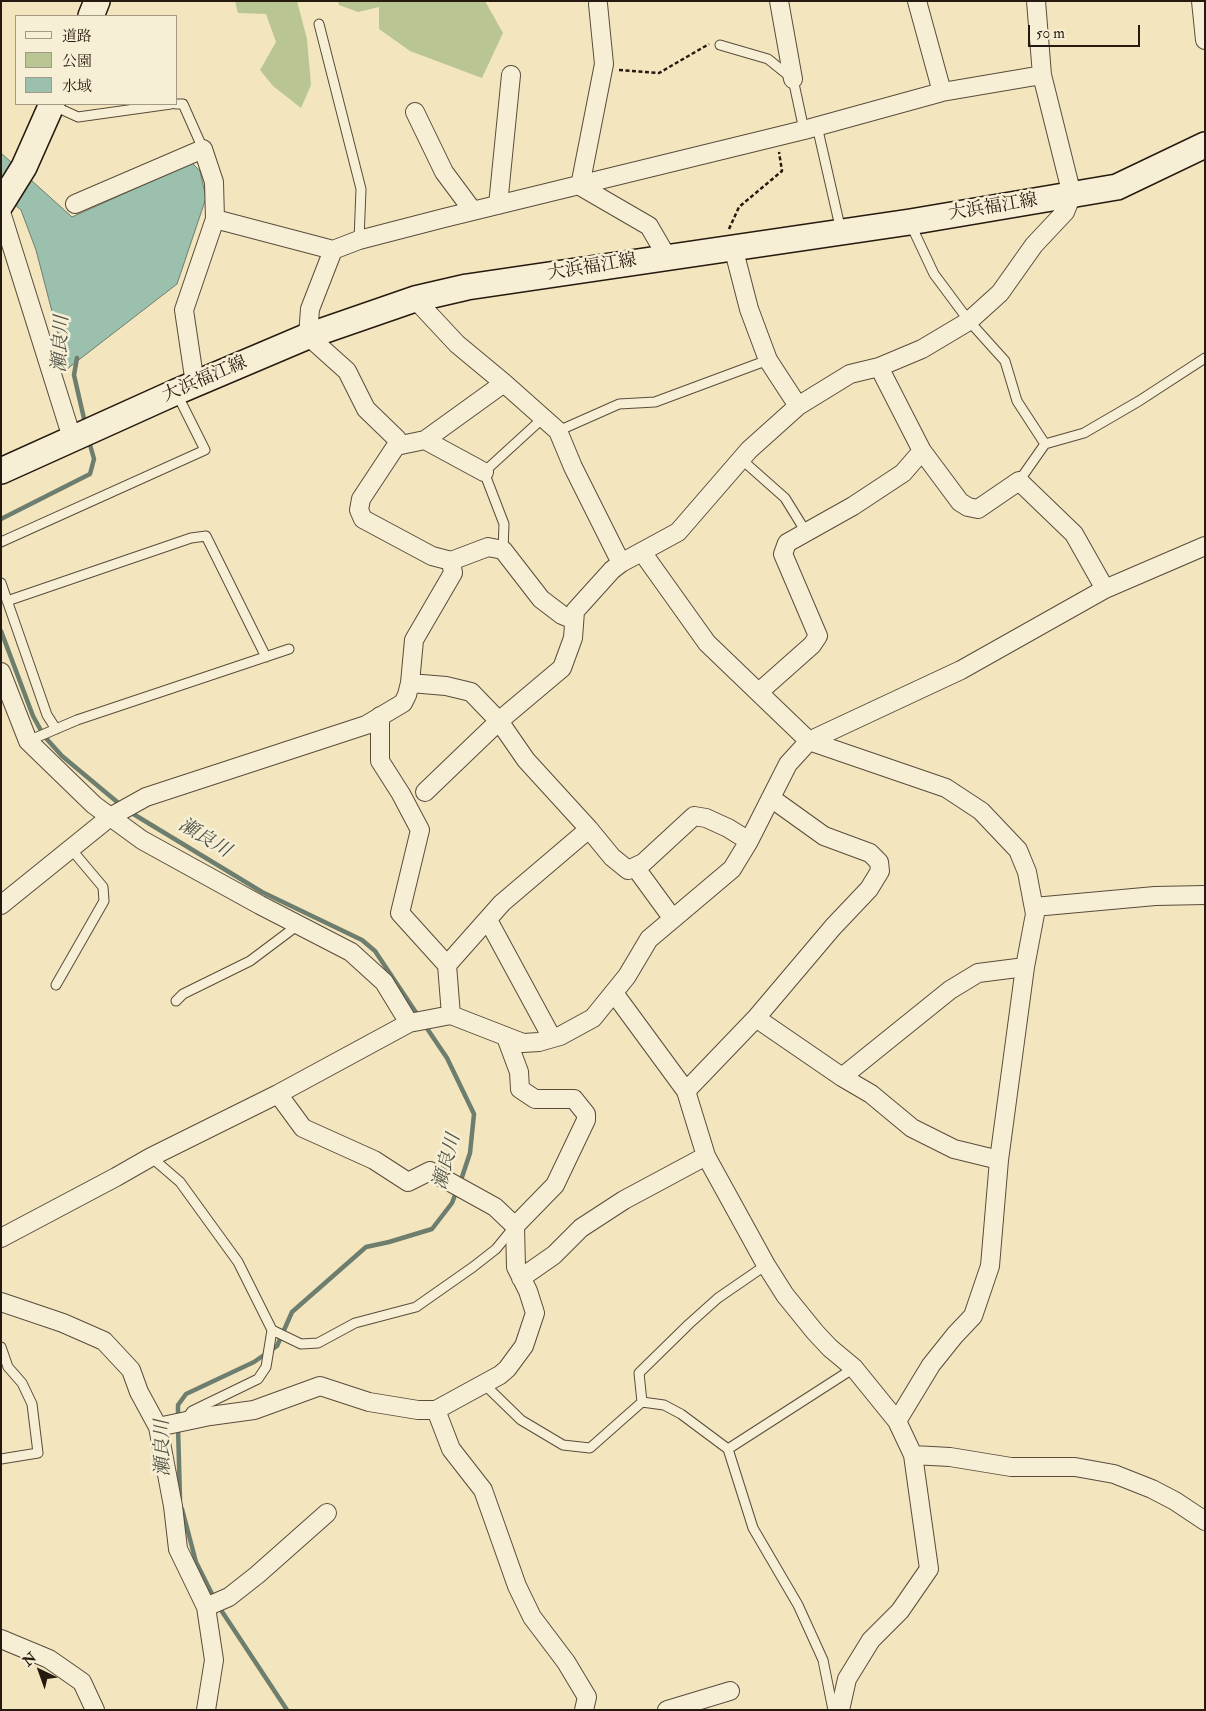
<!DOCTYPE html>
<html>
<head>
<meta charset="utf-8">
<style>
	body { margin:0 }
	#map { position:relative; width:1206px; height:1711px; overflow:hidden; background:#f3e6bf; font-family:"IM FELL Double Pica","Noto Serif JP",serif }
	canvas { display:block }
	.frame { position:absolute; inset:0; border:2px solid #26190f; pointer-events:none }
	.legend { position:absolute; left:15px; top:15px; width:162px; height:90px; box-sizing:border-box; background:#f7efd5; border:1px solid #a39986; margin:0; padding:6px 9px; list-style:none; font-size:15px; color:#26190f }
	.legend li { display:flex; align-items:center; gap:10px; height:25px }
	.legend b { width:25px; border:1px solid #a39986 }
	.north { position:absolute; left:15px; top:1646px; width:50px; height:50px; -webkit-text-stroke:4px #f7efd5; paint-order:stroke; rotate:318deg; font-size:14px; font-weight:700; line-height:20px; text-align:center; color:#26190f }
	.north::after { content:''; display:block; margin:auto; width:18px; height:22px; background:#26190f; clip-path:polygon(50% 0,100% 100%,50% 72%,0 100%) }
	.scale { position:absolute; left:1028px; top:25px; width:112px; height:22px; box-sizing:border-box; border:2px solid #26190f; border-top:0; padding-left:6px; font-size:15px; line-height:18px; white-space:nowrap; color:#26190f; -webkit-text-stroke:4px #f7efd5; paint-order:stroke }
</style>
</head>
<body>
<div id="map">
<canvas width="1206" height="1711"></canvas>
<div class="frame"></div>
<ul class="legend">
<li><b style="height:6px;background:#f7efd5"></b>道路</li>
<li><b style="height:14px;background:#b9c593"></b>公園</li>
<li><b style="height:14px;background:#9cc0ae"></b>水域</li>
</ul>
<div class="north">N</div>
<div class="scale">50 m</div>
</div>
<script>
const ctx = document.querySelector('canvas').getContext('2d');
ctx.lineJoin = 'round';
function fill(path, color) { ctx.fillStyle = color; ctx.fill(path, 'evenodd'); }
const poly = rows => new Path2D(rows.map(r => 'M' + r).join(''));
function trace(path, color, width, dash) { ctx.strokeStyle = color; ctx.lineWidth = width; ctx.lineCap = dash ? 'butt' : 'round'; ctx.setLineDash(dash || []); ctx.stroke(path); }
function write(font, color, halo, rows, align = 'center') {
  ctx.font = font + ' "IM FELL Double Pica","Noto Serif JP",serif'; ctx.lineWidth = 5; ctx.setLineDash([]); ctx.textBaseline = 'middle'; ctx.strokeStyle = halo; ctx.fillStyle = color; for (const [text, x, y, turn = 0] of rows) {
    ctx.save(); ctx.translate(x, y); ctx.rotate((+turn || 0) * Math.PI / 180); ctx.textAlign = isNaN(turn) ? turn : align; if (halo) ctx.strokeText(text, 0, 0); ctx.fillText(text, 0, 0); ctx.restore();
  }
}
fill(poly([
	[235,1,297,1,307,39,311,85,301,108,273,86,260,70,276,42,266,14,238,13],
	[338,1,485,1,503,33,482,78,410,51,379,29,379,7,358,12,339,5]
]), '#b9c593');
const water = poly([
	[1,153,72,217,192,163,200,171,206,198,177,284,67,369,36,250,21,210,1,193,1,153]
]);
fill(water, '#9cc0ae');
trace(water, '#6d7d6e', 1);
trace(poly([
	[77,358,74,375,85,423],
	[1,519,90,474,94,459,89,441],
	[1,631,33,716,44,736,62,756,122,806],
	[130,812,262,892,362,940,375,951,419,1017],
	[424,1024,447,1058,474,1114,470,1153,460,1183],
	[178,1419,178,1405,186,1394,254,1362,277,1346,292,1312,366,1247,389,1242,432,1229,452,1203,457,1190],
	[178,1427,180,1499],
	[182,1509,196,1562,215,1600],
	[219,1607,287,1710]
]), '#6d7d6e', 4.5);
const lane = poly([
	[319,24,361,189,359,240],
	[720,45,768,59,793,79,804,130],
	[176,104,183,104,203,149],
	[54,106,78,117,171,104],
	[817,126,841,231],
	[910,223,934,274,969,321,1005,361,1017,401,1045,444,1019,481],
	[558,431,619,404,655,402,768,360],
	[1045,444,1084,433,1139,401,1205,358],
	[741,459,785,498,806,532],
	[1,542,205,450,177,394],
	[503,550,504,524,484,472,543,418],
	[1,583,47,715,56,729],
	[7,601,191,538,206,536,266,657],
	[28,741,77,720,289,649],
	[56,985,104,901,103,887,71,849],
	[176,1001,183,994,250,961,298,925],
	[151,1157,180,1182,238,1262,272,1330,266,1367,258,1379,192,1411,185,1420],
	[272,1330,301,1344,318,1343,355,1323,416,1307,473,1267,496,1249,514,1227],
	[1,1347,8,1367,22,1383,32,1404,38,1453,1,1459],
	[484,1384,521,1420,563,1445,590,1448,642,1402,664,1405,681,1414,728,1449,753,1528,798,1605,823,1660,833,1710],
	[642,1402,639,1373,689,1324,718,1298,766,1265],
	[728,1449,854,1368]
]);
const street = poly([
	[779,1,793,79],
	[917,1,942,92],
	[1201,1,1205,40],
	[598,4,604,64,580,186,649,226,667,257],
	[415,112,444,172,473,211],
	[75,204,203,149,214,182,215,219,184,310,195,384],
	[498,205,511,75],
	[1,212,72,438],
	[215,219,333,250],
	[733,247,749,309,768,360,798,406],
	[415,299,457,344,504,383,558,431,573,467,621,563],
	[879,367,922,451,960,502,968,507,978,509,1019,481,1074,534,1105,589],
	[425,440,484,472],
	[396,446,425,440,504,383],
	[642,552,707,643,809,741,946,788,981,811,1018,850,1027,872,1035,914,1025,967,999,1160,990,1266,973,1316,955,1335,931,1365,897,1421],
	[574,620,562,615,541,599,503,550,488,547,451,561,432,556,363,519,359,510,361,499,396,446,397,439,366,409,347,371,308,336,310,309,333,250,359,240,444,218,804,130,942,92,1042,75],
	[1,672,28,741,94,805,142,840,260,905,351,952,384,982,409,1023],
	[410,683,446,686,471,692,499,721,526,760,589,829,612,857,628,870,643,863,694,816,706,818,728,828,749,841],
	[759,692,812,645,818,636,783,554,787,543,853,506,903,473,922,451],
	[380,716,380,761,401,794,420,830,400,913,447,965,451,1015],
	[425,792,499,721,562,668,573,638,575,611,612,570,621,563,678,532,749,450,798,406,850,374,879,367,922,349,969,321,1000,293,1034,245,1065,212,1072,195,1042,75,1036,1],
	[635,867,673,919],
	[1,905,110,817,146,797,366,725,403,703,407,695,410,683,414,640,453,573,451,561],
	[1034,907,1155,896,1205,895],
	[488,920,552,1038],
	[447,965,502,903,589,829],
	[614,993,686,1091,706,1156,766,1265,785,1295,815,1332,830,1348,854,1368,897,1421,913,1455,929,1569,900,1611,871,1640,847,1679,840,1710],
	[756,1018,842,1077,871,1094,912,1128,954,1149,999,1160],
	[842,1077,950,990,978,973,1025,967],
	[686,1091,756,1018,833,927,869,889,880,871,879,862,870,853,824,836,771,798],
	[278,1094,303,1128,374,1160,408,1182,430,1171,495,1207,515,1226],
	[1,1238,116,1177,151,1157,278,1094,409,1023,451,1015,523,1043,539,1042,560,1036,593,1018,627,976,649,939,732,869,749,841,788,764,809,741,961,670,1105,589,1205,546],
	[521,1278,554,1255,581,1228,624,1200,706,1156],
	[1,1302,63,1323,104,1341,131,1370,139,1392,158,1427,173,1506,178,1549,206,1607,214,1660,206,1710],
	[436,1410,451,1449,483,1490,517,1586,532,1617,566,1662,587,1697,584,1710],
	[158,1427,210,1416,254,1410,320,1386,369,1402,418,1410,436,1410,500,1375,507,1369,524,1346,535,1313,528,1291,516,1267,515,1226,555,1185,586,1120,586,1114,574,1099,535,1099,520,1089,519,1072,506,1037],
	[913,1455,950,1457,1011,1467,1075,1467,1114,1474,1152,1489,1175,1501,1205,1521],
	[206,1607,229,1597,257,1575,327,1513],
	[1,1639,49,1659,82,1682,95,1710],
	[667,1710,730,1691]
]);
const secondary = poly([
	[91,16,97,1],
	[1,204,24,167,52,104],
	[1,471,176,392,308,336,415,299,467,287,910,222,1117,187,1205,145]
]);
trace(lane, '#594c3b', 11);
trace(street, '#594c3b', 20);
trace(secondary, '#26190f', 28);
trace(poly([
	[619,70,659,73,709,44],
	[729,229,739,207,782,171,779,152]
]), '#26190f', 2.5, [4, 2.5]);
trace(lane, '#f7efd5', 9);
trace(street, '#f7efd5', 18);
trace(secondary, '#f7efd5', 25);
write('18px', '#26190f', '#f7efd5', [
	["大浜福江線",993,208,-9],
	["大浜福江線",592,268,-9],
	["大浜福江線",205,380,-23]
]);
write('italic 19px', '#4f5347', '#f7efd5', [
	["瀬良川",62,344,-87],
	["瀬良川",204,839,31],
	["瀬良川",448,1162,-75],
	["瀬良川",164,1448,-91]
]);
</script>
</body>
</html>
